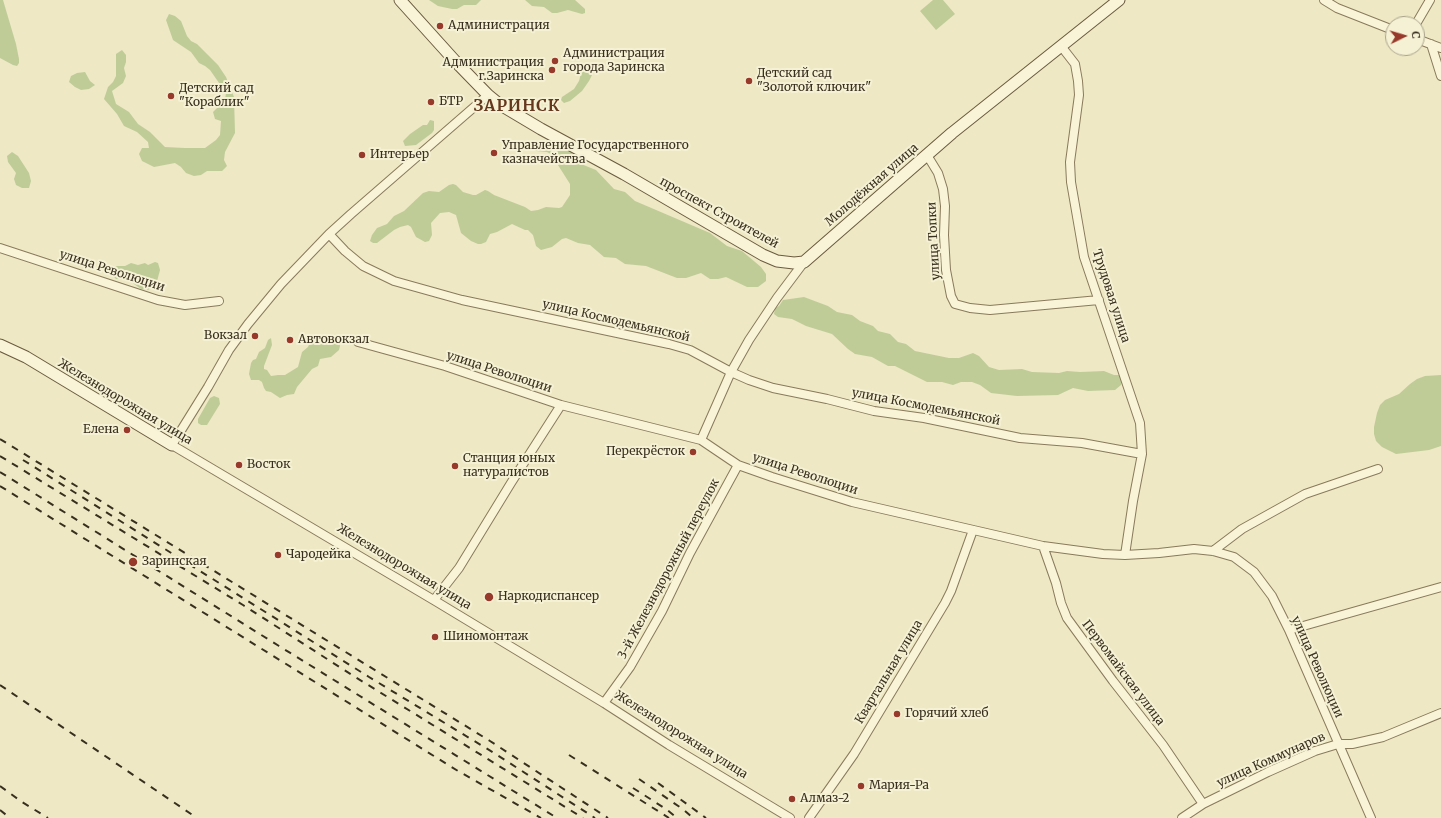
<!DOCTYPE html>
<html>
<head>
<meta charset="utf-8">
<style>
	body { margin:0 }
	#map { position:relative; width:1441px; height:818px; overflow:hidden; background:#eee8c4; font-family:Merriweather,serif }
	canvas { display:block }
	.north { position:absolute; left:1385px; top:16px; width:40px; height:40px; box-sizing:border-box; background:#f5f1d4; border:1px solid #aaa38c; border-radius:50%; rotate:85deg; font-size:11px; font-weight:700; line-height:16px; text-align:center; color:#392f1f }
	.north::after { content:''; display:block; margin:auto; width:14px; height:18px; background:#983a2b; clip-path:polygon(50% 0,100% 100%,50% 72%,0 100%) }
</style>
</head>
<body>
<div id="map">
<canvas width="1441" height="818"></canvas>
<div class="north">С</div>
</div>
<script>
const ctx = document.querySelector('canvas').getContext('2d');
ctx.lineJoin = 'round';
function fill(path, color) { ctx.fillStyle = color; ctx.fill(path, 'evenodd'); }
const poly = rows => new Path2D(rows.map(r => 'M' + r).join(''));
function trace(path, color, width, dash) { ctx.strokeStyle = color; ctx.lineWidth = width; ctx.lineCap = dash ? 'butt' : 'round'; ctx.setLineDash(dash || []); ctx.stroke(path); }
function write(font, color, halo, rows, align = 'center') {
  ctx.font = font + ' Merriweather,serif'; ctx.lineWidth = 4; ctx.setLineDash([]); ctx.textBaseline = 'middle'; ctx.strokeStyle = halo; ctx.fillStyle = color; for (const [text, x, y, turn = 0] of rows) {
    ctx.save(); ctx.translate(x, y); ctx.rotate((+turn || 0) * Math.PI / 180); ctx.textAlign = isNaN(turn) ? turn : align; if (halo) ctx.strokeText(text, 0, 0); ctx.fillText(text, 0, 0); ctx.restore();
  }
}
fill(poly([
	[0,0,3,0,16,44,19,59,19,63,17,66,13,65,0,58],
	[429,0,481,0,476,5,464,5,457,9,452,9,438,6],
	[525,0,575,0,585,9,585,13,582,14,568,10,557,13,552,13,544,7,532,6],
	[933,0,943,0,955,14,936,30,920,11],
	[169,14,175,16,181,21,187,36,191,41,197,44,218,65,226,77,234,97,235,133,225,152,224,160,227,166,222,171,207,171,201,175,194,176,186,173,181,167,175,163,154,167,142,161,139,154,142,148,149,148,148,142,137,132,124,126,117,114,104,99,108,87,113,82,116,76,116,54,122,50,126,55,126,62,124,68,126,76,123,83,112,91,116,104,129,112,138,124,150,132,165,147,185,148,205,148,216,140,220,135,221,121,215,119,213,112,218,107,224,106,226,93,210,70,205,66,199,63,191,52,173,40,166,20],
	[586,68,590,68,592,71,592,75,589,81,582,91,570,101,564,103,561,100,562,97,574,89,579,81,581,73],
	[85,72,90,81,95,85,89,89,81,90,75,87,69,82,71,76,77,73],
	[430,120,434,121,434,130,432,133,416,145,405,146,403,141,410,134,423,125,427,125],
	[548,142,551,143,557,148,571,152,581,164,596,170,614,189,625,192,635,201,710,233,727,246,742,251,761,267,766,274,766,281,758,287,747,287,726,277,718,279,710,279,701,273,686,278,677,278,646,266,625,264,616,258,604,257,590,245,578,243,566,238,562,239,552,247,541,250,536,246,533,235,528,230,525,230,512,224,497,232,490,234,486,242,481,244,478,244,471,241,461,233,456,215,449,212,440,213,431,223,432,235,429,241,425,242,416,237,411,227,408,225,400,227,394,230,377,243,373,243,370,241,372,235,377,228,387,224,394,216,404,211,423,193,429,191,439,192,449,185,453,184,456,185,463,192,473,195,476,195,485,190,488,191,494,195,525,207,531,211,538,210,546,207,559,208,562,207,570,195,570,184,551,154,547,152,536,151,533,148,534,144,541,145],
	[12,152,18,156,29,173,31,181,29,188,22,188,16,185,14,179,16,173,8,162,7,156],
	[155,262,158,263,160,270,156,285,152,284,151,288,148,290,141,289,127,279,116,279,111,274,115,267,117,266,125,266,131,263,138,265,145,263,148,265],
	[804,297,828,306,837,312,852,315,860,321,873,326,878,331,890,334,898,342,906,344,915,351,949,358,959,358,973,353,979,356,989,367,999,370,1022,369,1032,372,1059,373,1067,371,1080,372,1104,371,1114,375,1121,375,1122,382,1121,385,1115,390,1088,391,1073,388,1058,395,1017,396,991,393,980,385,972,382,961,382,953,385,942,382,927,382,895,366,888,366,872,357,855,354,848,349,832,334,806,326,792,319,778,317,774,314,775,308,779,306,783,300],
	[314,335,325,344,331,341,339,341,340,346,339,350,331,357,320,359,318,366,312,369,297,387,294,394,287,395,280,398,271,392,266,391,264,388,262,382,259,380,251,380,249,374,251,363,253,360,256,359,259,352,265,348,268,340,271,338,272,345,264,366,264,369,267,370,271,376,278,375,285,375,298,367,302,352,308,347,312,337],
	[1441,375,1441,446,1429,450,1396,454,1382,447,1376,441,1374,434,1374,427,1377,413,1380,405,1385,400,1399,394,1410,384,1417,379,1425,376],
	[214,396,219,398,220,404,207,425,201,425,198,423,198,419,210,398]
]), '#bfcc98');
const street = poly([
	[1324,0,1337,8,1393,30],
	[1416,24,1430,0],
	[1417,39,1441,48],
	[1431,44,1441,76],
	[1061,46,1075,64,1078,81,1079,95,1070,162,1071,182,1084,257,1140,423,1142,454,1133,501,1125,555],
	[488,95,351,214,329,234,281,284,248,324,229,350,208,387,172,445,437,602,604,703,669,745,790,818],
	[927,155,938,173,943,189,945,206,944,235,946,270,951,296,955,304,970,308,990,310,1099,300],
	[329,234,345,251,363,266,394,281,462,300,669,344,690,350,731,372,749,380,773,388,827,399,874,411,924,418,1020,438,1082,443,1142,454],
	[0,248,158,300,185,305,219,301],
	[358,342,445,366,561,405,701,440,738,465,772,477,852,502,1043,546,1103,554,1125,555,1159,553,1194,549,1213,551,1234,557,1254,572,1272,596,1289,630,1371,818],
	[701,440,731,372,749,340,777,298,804,262],
	[1043,546,1056,583,1061,603,1067,618,1113,681,1163,745,1203,804],
	[1213,551,1242,529,1305,494,1378,469],
	[434,600,459,568,511,483,561,405],
	[1289,630,1441,587],
	[604,703,630,667,662,611,690,553,738,465],
	[809,818,854,754,945,603,951,591,973,530],
	[1182,818,1203,804,1268,772,1315,751,1338,744,1352,744,1383,737,1441,713]
]);
const secondary = poly([
	[400,0,455,61,488,95,499,104,541,129,624,174,763,255,777,261,794,263,804,262,952,133,1119,0],
	[0,345,26,357,172,445]
]);
trace(street, '#897a5b', 10);
trace(secondary, '#6b5b3e', 13);
trace(street, '#f9f4d8', 8);
trace(secondary, '#f9f4d8', 11);
trace(poly([
	[0,439,490,741,608,818],
	[0,456,243,605,352,675,583,818],
	[23,460,369,677,494,753,595,818],
	[0,472,279,646,557,818],
	[0,486,458,771,541,818],
	[0,685,197,818],
	[569,755,669,818],
	[639,779,684,810,693,818],
	[658,783,706,818],
	[0,786,22,802,48,818],
	[633,788,666,809,677,818],
	[0,810,10,818]
]), '#392f1f', 2, [7, 7]);
for (const [x, y, r, color] of [
	[440,26,4,"#983a2b"],
	[555,61,4,"#983a2b"],
	[552,70,4,"#983a2b"],
	[749,81,4,"#983a2b"],
	[171,96,4,"#983a2b"],
	[431,102,4,"#983a2b"],
	[494,153,4,"#983a2b"],
	[362,155,4,"#983a2b"],
	[255,336,4,"#983a2b"],
	[290,340,4,"#983a2b"],
	[127,430,4,"#983a2b"],
	[693,452,4,"#983a2b"],
	[239,465,4,"#983a2b"],
	[455,466,4,"#983a2b"],
	[278,555,4,"#983a2b"],
	[133,562,5,"#983a2b"],
	[489,597,5,"#983a2b"],
	[435,637,4,"#983a2b"],
	[897,714,4,"#983a2b"],
	[861,786,4,"#983a2b"],
	[792,799,4,"#983a2b"]
]) { const dot = new Path2D(); dot.arc(x, y, r, 0, 2 * Math.PI); ctx.fillStyle = color; ctx.fill(dot); trace(dot, '#f5f1d4', 1.5); }
write('12px', '#392f1f', '#f5f1d4', [
	["Администрация",448,26],
	["Администрация",563,54],
	["города Заринска",563,68],
	["Администрация",544,63,"right"],
	["г.Заринска",544,77,"right"],
	["Детский сад",757,74],
	["\"Золотой ключик\"",757,88],
	["Детский сад",179,89],
	["\"Кораблик\"",179,103],
	["БТР",439,102],
	["Управление Государственного",502,146],
	["казначейства",502,160],
	["Интерьер",370,155],
	["Вокзал",247,336,"right"],
	["Автовокзал",298,340],
	["Елена",119,430,"right"],
	["Перекрёсток",685,452,"right"],
	["Станция юных",463,459],
	["натуралистов",463,473],
	["Восток",247,465],
	["Чародейка",286,555],
	["Заринская",142,562],
	["Наркодиспансер",498,597],
	["Шиномонтаж",443,637],
	["Горячий хлеб",905,714],
	["Мария-Ра",869,786],
	["Алмаз-2",800,799]
], 'left');
write('12px', '#392f1f', '#f5f1d4', [
	["Молодёжная улица",872,185,-41],
	["проспект Строителей",719,213,29],
	["улица Топки",934,241,-93],
	["улица Революции",112,271,18],
	["Трудовая улица",1111,296,72],
	["улица Космодемьянской",616,321,13],
	["улица Революции",499,372,18],
	["Железнодорожная улица",125,402,31],
	["улица Космодемьянской",926,407,11],
	["улица Революции",805,474,18],
	["Железнодорожная улица",404,567,31],
	["3-й Железнодорожный переулок",669,569,-62],
	["улица Революции",1317,667,66],
	["Квартальная улица",889,672,-59],
	["Первомайская улица",1123,673,53],
	["Железнодорожная улица",681,735,32],
	["улица Коммунаров",1271,760,-24]
]);
ctx.letterSpacing = '1px';
write('bold 16px', '#65381e', '#f5f1d4', [
	["ЗАРИНСК",517,106]
]);
ctx.letterSpacing = '0px';
</script>
</body>
</html>
